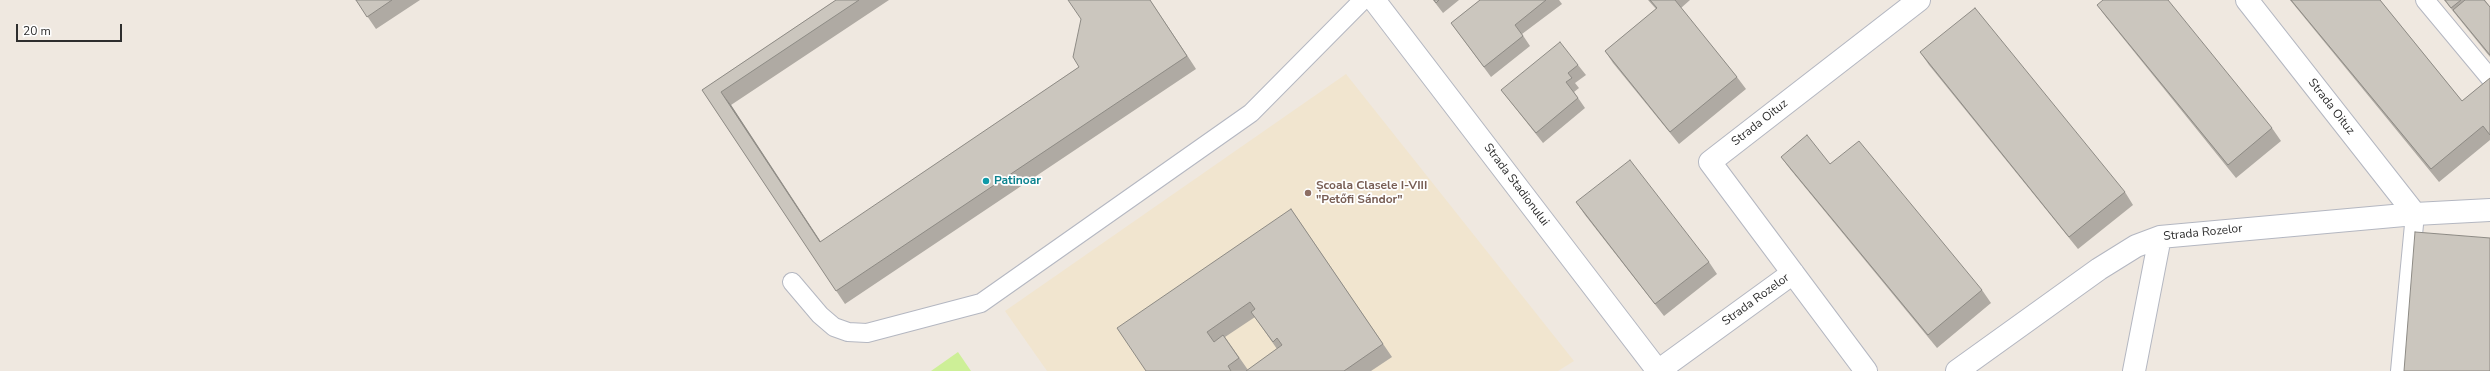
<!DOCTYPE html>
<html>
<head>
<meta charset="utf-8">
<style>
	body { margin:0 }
	#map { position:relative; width:2490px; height:371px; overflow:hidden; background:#efe8e0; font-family:"Nunito Sans",sans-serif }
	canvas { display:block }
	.scale { position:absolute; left:16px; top:24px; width:106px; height:18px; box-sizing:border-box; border:2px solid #2e2e2e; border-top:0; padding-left:5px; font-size:12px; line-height:14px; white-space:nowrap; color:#2e2e2e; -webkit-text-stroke:3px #fff; paint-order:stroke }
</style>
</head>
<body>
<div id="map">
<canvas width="2490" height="371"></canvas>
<div class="scale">20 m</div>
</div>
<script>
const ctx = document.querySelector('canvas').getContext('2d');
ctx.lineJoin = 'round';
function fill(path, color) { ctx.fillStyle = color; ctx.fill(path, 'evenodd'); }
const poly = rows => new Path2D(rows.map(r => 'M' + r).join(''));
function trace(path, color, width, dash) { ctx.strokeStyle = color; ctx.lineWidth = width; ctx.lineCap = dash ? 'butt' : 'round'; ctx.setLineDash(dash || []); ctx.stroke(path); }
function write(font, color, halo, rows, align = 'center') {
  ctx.font = font + ' "Nunito Sans",sans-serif'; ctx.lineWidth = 3.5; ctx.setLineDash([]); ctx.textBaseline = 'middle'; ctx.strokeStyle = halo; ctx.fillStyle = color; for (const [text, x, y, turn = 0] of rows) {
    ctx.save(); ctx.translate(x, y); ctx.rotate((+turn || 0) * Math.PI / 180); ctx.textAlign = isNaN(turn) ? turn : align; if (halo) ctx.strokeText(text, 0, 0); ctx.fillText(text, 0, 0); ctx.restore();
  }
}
fill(poly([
	[1346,74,1574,361,1558,371,1047,371,1005,311]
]), '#f1e5cf');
fill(poly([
	[958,352,971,371,931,371]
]), '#cdef97');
const lane = poly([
	[2425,0,2490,78],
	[792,282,820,315,834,327,848,332,867,333,981,303,1251,113,1363,0],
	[2400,371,2415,214]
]);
const street = poly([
	[1374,0,1658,371],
	[2247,0,2415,214],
	[1658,371,1793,273],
	[1866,371,1710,162,1919,0],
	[1957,371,2099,269,2136,246,2160,237,2415,214,2490,210],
	[2134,371,2160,237]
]);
trace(lane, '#b4b7c1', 20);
trace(street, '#b4b7c1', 24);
trace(lane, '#fff', 18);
trace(street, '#fff', 22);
fill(poly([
	[356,0,420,0,376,29],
	[836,0,889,0,731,105,821,242,1079,67,1150,0,1196,69,845,304,702,90],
	[1433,0,1459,0,1443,13],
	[1480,0,1559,0,1562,4,1522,34,1530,46,1491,77,1451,23],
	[1648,0,1690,0,1681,8,1737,77,1746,89,1679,144,1613,63,1605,51,1656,9],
	[2290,0,2380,0,2462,101,2490,78,2490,140,2439,182],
	[2444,0,2485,0,2490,7,2490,57],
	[2097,5,2272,128,2281,141,2236,178,2106,17],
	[1920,52,2125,192,2133,205,2078,249,1929,65],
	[1578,65,1586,75,1575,83,1579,88,1574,92,1585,108,1543,143,1509,100,1501,90],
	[1781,157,1982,290,1991,303,1937,348,1790,169],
	[1576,202,1709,262,1717,274,1664,316,1585,215],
	[1291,209,1392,357,1371,371,1146,371],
	[1255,317,1277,349,1248,370,1225,337]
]), '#afaaa3');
fill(poly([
	[1150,0,1196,69,1187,56],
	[721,92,731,105,830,256,820,242]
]), '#8e8b85');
const building = poly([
	[356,0,392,0,367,17,356,0],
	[836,0,859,0,721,92,820,242,1079,67,1073,57,1081,19,1068,0,1150,0,1187,56,836,291,702,90,836,0],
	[1434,0,1439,0,1436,3,1434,0],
	[1480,0,1546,0,1515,25,1523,36,1484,67,1451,23,1480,0],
	[1650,0,1675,0,1737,77,1670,132,1605,51,1657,8,1650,0],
	[2103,0,2168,0,2272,128,2228,165,2097,5,2103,0],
	[2291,0,2380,0,2462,101,2490,78,2490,135,2483,126,2431,169,2291,0],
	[2445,0,2461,0,2451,8,2445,0],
	[2465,0,2484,0,2490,7,2490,55,2453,10,2465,0],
	[1975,8,2125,192,2069,237,1920,52,1975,8],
	[1560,42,1578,65,1568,73,1572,78,1566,82,1578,98,1536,133,1501,90,1560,42],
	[1807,135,1830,164,1859,141,1982,290,1928,335,1781,157,1807,135],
	[1630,160,1709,262,1655,304,1576,202,1630,160],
	[1291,209,1383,344,1344,371,1246,371,1282,345,1277,338,1273,342,1251,312,1255,309,1250,302,1207,332,1214,342,1223,335,1239,358,1228,366,1231,371,1146,371,1117,328,1291,209],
	[2415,232,2490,238,2490,371,2404,371,2415,232]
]);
fill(building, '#cbc6be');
trace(building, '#8e8b85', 1);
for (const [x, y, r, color] of [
	[986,181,4,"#0f9aa8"],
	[1308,193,4,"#8d6e63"]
]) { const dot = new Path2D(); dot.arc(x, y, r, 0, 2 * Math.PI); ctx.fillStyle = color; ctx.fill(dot); trace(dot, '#fff', 1.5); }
write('12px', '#2e2e2e', '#fff', [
	["Strada Oituz",2331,107,52],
	["Strada Oituz",1760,123,-38],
	["Strada Stadionului",1516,185,53],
	["Strada Rozelor",2203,233,-6],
	["Strada Rozelor",1756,300,-36]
]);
write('bold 12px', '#0d838f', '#fff', [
	["Patinoar",994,181]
], 'left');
write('bold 12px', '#785e54', '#fff', [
	["Școala Clasele I-VIII",1316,186],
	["\"Petőfi Sándor\"",1316,200]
], 'left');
</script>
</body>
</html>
